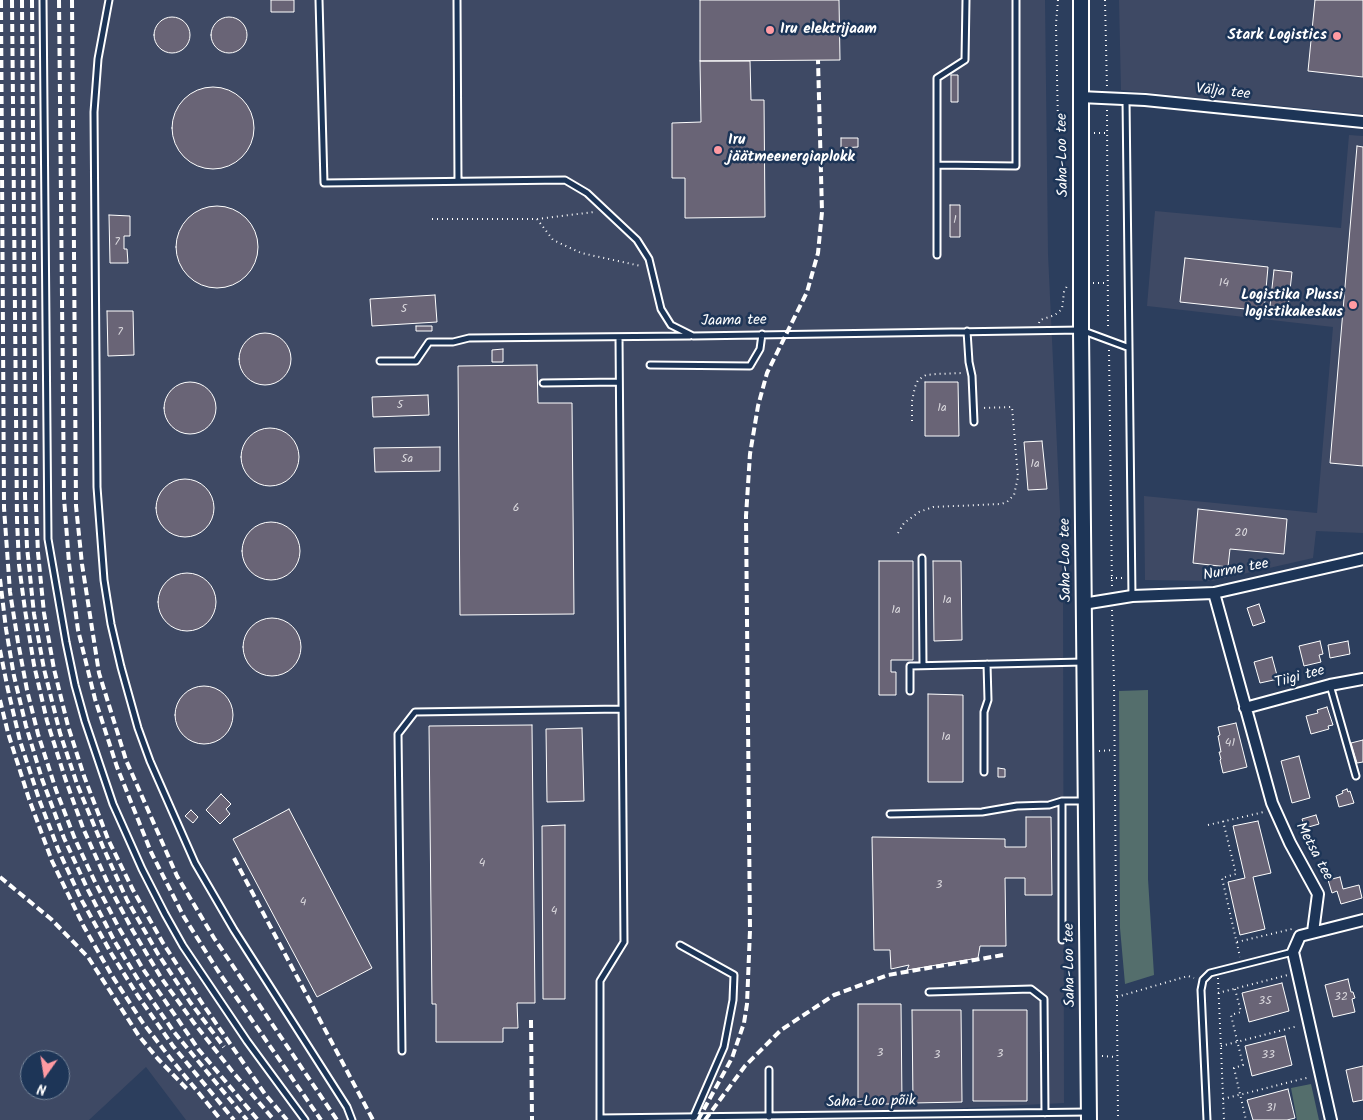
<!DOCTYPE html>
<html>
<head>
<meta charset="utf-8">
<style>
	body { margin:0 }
	#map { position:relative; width:1363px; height:1120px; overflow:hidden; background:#2c3e5d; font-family:Kalam,sans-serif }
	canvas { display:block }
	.north { position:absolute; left:20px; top:1050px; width:50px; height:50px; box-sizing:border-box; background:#1d3557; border:1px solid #77869a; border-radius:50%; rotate:193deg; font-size:14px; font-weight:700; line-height:20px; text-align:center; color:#fff }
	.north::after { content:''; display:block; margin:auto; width:18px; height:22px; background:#ff9aa2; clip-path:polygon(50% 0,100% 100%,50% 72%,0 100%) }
</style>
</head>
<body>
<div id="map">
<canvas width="1363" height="1120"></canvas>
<div class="north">N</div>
</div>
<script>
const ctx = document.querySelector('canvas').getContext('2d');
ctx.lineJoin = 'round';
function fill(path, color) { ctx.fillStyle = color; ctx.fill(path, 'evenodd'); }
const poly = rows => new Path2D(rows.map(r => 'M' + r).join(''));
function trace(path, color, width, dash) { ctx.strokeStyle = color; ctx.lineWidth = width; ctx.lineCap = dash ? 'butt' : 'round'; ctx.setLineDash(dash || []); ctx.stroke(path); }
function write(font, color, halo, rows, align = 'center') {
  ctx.font = font + ' Kalam,sans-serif'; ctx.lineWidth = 5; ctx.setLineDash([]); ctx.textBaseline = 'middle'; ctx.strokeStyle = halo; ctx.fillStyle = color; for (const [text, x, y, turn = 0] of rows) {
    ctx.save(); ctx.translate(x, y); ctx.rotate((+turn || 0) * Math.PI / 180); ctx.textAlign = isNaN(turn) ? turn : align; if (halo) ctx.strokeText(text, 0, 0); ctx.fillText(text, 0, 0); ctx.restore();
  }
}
fill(poly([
	[0,0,1045,0,1048,254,1063,575,1064,1103,719,1120,186,1120,146,1067,89,1120,0,1120],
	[30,1060,60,1060,60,1090,30,1090],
	[1119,0,1363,0,1363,114,1121,90],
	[1349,135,1363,136,1363,533,1316,531,1313,558,1212,581,1145,580,1144,496,1317,513,1333,327,1147,306,1155,211,1341,228]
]), '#3e4964');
fill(poly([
	[1148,690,1148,879,1154,975,1125,984,1120,928,1119,691],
	[1311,1084,1319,1120,1297,1120,1291,1088]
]), '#546e6c');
const building = poly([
	[271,0,294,0,294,12,271,12,271,0],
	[700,0,839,0,840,60,700,61,700,0],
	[1315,0,1363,0,1363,77,1308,71,1315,0],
	'154 35a18 18 0 1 1 36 0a18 18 0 1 1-36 0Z',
	'211 35a18 18 0 1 1 36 0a18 18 0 1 1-36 0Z',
	[700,61,750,61,751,100,764,100,765,217,685,218,685,178,672,178,672,123,701,122,700,61],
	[951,75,958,75,958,102,951,102,951,75],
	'172 128a41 41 0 1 1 82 0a41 41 0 1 1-82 0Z',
	[841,138,858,138,858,147,841,148,841,138],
	[1357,146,1363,147,1363,466,1330,463,1357,146],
	[950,205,960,205,960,237,950,237,950,205],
	'176 247a41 41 0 1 1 82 0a41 41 0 1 1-82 0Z',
	[109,215,130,216,130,236,124,236,124,249,127,249,128,263,110,263,109,215],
	[1185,258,1268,267,1264,311,1180,302,1185,258],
	[1274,270,1292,272,1288,308,1270,306,1274,270],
	[435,295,437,322,372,326,370,299,435,295],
	[107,311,133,311,134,355,108,356,107,311],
	[416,326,432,326,432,331,416,331,416,326],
	'239 359a26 26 0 1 1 52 0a26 26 0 1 1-52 0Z',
	[503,349,503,362,492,362,492,350,503,349],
	[537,365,538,403,572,403,574,614,460,615,458,366,537,365],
	[925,382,958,382,959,436,925,436,925,382],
	'164 408a26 26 0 1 1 52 0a26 26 0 1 1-52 0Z',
	[428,395,429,415,373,417,372,397,428,395],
	'241 457a29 29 0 1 1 58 0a29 29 0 1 1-58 0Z',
	[1042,441,1047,489,1028,490,1024,442,1042,441],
	[440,447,440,471,375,472,374,448,440,447],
	'156 508a29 29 0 1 1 58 0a29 29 0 1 1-58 0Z',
	[1198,509,1287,519,1284,554,1230,549,1228,567,1193,563,1198,509],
	'242 551a29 29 0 1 1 58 0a29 29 0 1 1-58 0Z',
	[879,561,913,561,913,660,891,660,891,672,896,672,896,695,879,695,879,561],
	[933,561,961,561,962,640,934,641,933,561],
	'158 602a29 29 0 1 1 58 0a29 29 0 1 1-58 0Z',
	[1259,604,1265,622,1253,626,1247,608,1259,604],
	'243 647a29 29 0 1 1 58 0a29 29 0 1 1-58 0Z',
	[1320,641,1323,654,1319,655,1321,662,1304,666,1299,646,1320,641],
	[1348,641,1350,654,1330,658,1328,645,1348,641],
	[1272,657,1278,679,1260,683,1254,662,1272,657],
	'175 715a29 29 0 1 1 58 0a29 29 0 1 1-58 0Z',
	[928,694,963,695,963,782,928,782,928,694],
	[1327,707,1333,725,1328,726,1329,729,1311,734,1306,716,1318,713,1317,710,1327,707],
	[1236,723,1247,767,1223,773,1220,760,1221,759,1219,752,1221,752,1218,736,1220,735,1218,727,1236,723],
	[532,725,535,1003,517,1003,518,1028,503,1028,503,1042,436,1042,436,1004,432,1004,429,726,532,725],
	[582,728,584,801,547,802,546,729,582,728],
	[1363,740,1363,762,1357,763,1351,743,1363,740],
	[1299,756,1310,798,1292,803,1281,761,1299,756],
	[998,768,1005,769,1005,777,998,777,998,768],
	[1347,789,1348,792,1350,791,1354,803,1339,807,1336,796,1343,793,1342,791,1347,789],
	[221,794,231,804,226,809,230,814,220,824,206,810,221,794],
	[289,809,372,968,317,997,233,839,289,809],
	[191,810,198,817,193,823,185,816,191,810],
	[1316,815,1319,824,1305,828,1302,819,1316,815],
	[1026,817,1051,817,1052,895,1025,895,1025,878,1005,878,1006,946,980,946,978,958,907,970,909,965,891,969,890,950,874,950,872,837,1005,839,1005,847,1026,847,1026,817],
	[1258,821,1271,873,1253,877,1265,929,1240,935,1228,882,1245,878,1233,826,1258,821],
	[565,825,565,999,543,999,542,826,565,825],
	[1340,877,1343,889,1359,885,1362,898,1341,904,1337,891,1332,893,1328,880,1340,877],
	[1348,979,1351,992,1353,992,1355,998,1352,999,1355,1012,1333,1017,1325,985,1348,979],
	[1282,983,1289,1011,1249,1022,1242,993,1282,983],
	[858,1004,901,1004,902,1104,858,1104,858,1004],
	[912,1010,961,1010,962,1102,913,1103,912,1010],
	[973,1010,1027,1010,1027,1101,973,1101,973,1010],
	[1285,1036,1292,1065,1252,1076,1245,1046,1285,1036],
	[1363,1066,1363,1100,1353,1102,1346,1070,1363,1066],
	[1288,1089,1295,1118,1287,1120,1253,1120,1247,1100,1288,1089]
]);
fill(building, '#696476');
trace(building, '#fff', 1);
const lane = poly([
	[43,0,48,539,66,642,75,685,85,721,113,804,142,869,165,914,183,946,247,1041,305,1120],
	[109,0,98,59,94,112,97,487,104,580,111,624,121,667,138,728,150,761,195,863,234,930,347,1107,352,1120],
	[319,0,324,183,565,180,587,193,637,240,649,259,661,309,671,325,693,336,1081,330,1127,347],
	[457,0,458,181],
	[1126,100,1132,596],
	[937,165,1016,166,1016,0],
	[937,255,937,78,965,60,966,0],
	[967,331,969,362,972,376,974,422],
	[380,361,416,361,429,342,453,342,469,338,690,336],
	[650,365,750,366,760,349,762,334],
	[543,383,619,382],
	[922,558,923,665],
	[1330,685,1356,776],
	[910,691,910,666,1083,662],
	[984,772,984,712,988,700,987,664],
	[890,814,982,812,1017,806,1049,805,1062,801],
	[1062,940,1062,801,1085,801],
	[680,945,734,975,733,1000,724,1047,693,1118],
	[929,992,1031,989,1044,999,1045,1113],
	[402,1051,398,734,415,712,622,709],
	[769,1070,769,1117],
	[600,1118,1088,1112],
	[600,1120,600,981,624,942,619,337],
	[1207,1120,1201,990,1203,980,1210,973,1293,952]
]);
const street = poly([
	[1080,97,1145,100,1363,122],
	[1214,593,1272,803,1290,843,1318,894,1313,932],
	[1083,604,1132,596,1214,593,1363,559],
	[1245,708,1330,685,1363,679],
	[1331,1120,1293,952,1300,936,1363,920]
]);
const secondary = poly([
	[1081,0,1081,330,1089,1120]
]);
trace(lane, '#fff', 9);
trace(street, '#fff', 14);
trace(secondary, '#fff', 18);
trace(poly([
	[1058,0,1056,24,1058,125,1061,131,1067,132],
	[1105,0,1107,88],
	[1107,110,1108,330],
	[1094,133,1107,133],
	[432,219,537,219,594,212],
	[537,219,553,240,581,253,641,266],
	[1093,283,1108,283],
	[1039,323,1040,320,1055,315,1062,309,1064,292,1068,284],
	[1109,350,1112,588],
	[912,421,912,401,915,387,918,380,926,375,936,374,964,373],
	[898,533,904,523,919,512,933,507,1001,504,1007,502,1014,495,1018,477,1012,407,981,408],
	[1111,578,1124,578],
	[1112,610,1114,683,1118,1120],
	[1099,751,1114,750],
	[1223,821,1236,874,1222,878,1240,957],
	[1208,825,1264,812],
	[1237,942,1292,929],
	[1218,978,1224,1120],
	[1235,989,1241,1012,1231,1015,1243,1065,1234,1068,1246,1120,1245,1120],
	[1218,993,1288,975],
	[1117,997,1188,976,1194,978],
	[1221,1046,1298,1026],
	[1102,1056,1117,1057],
	[1223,1099,1310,1077]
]), '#fff', 2, [1, 4]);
trace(lane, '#1d3557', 5);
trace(street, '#1d3557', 10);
trace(secondary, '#1d3557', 14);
trace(poly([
	[1,0,4,508,10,592,18,642,27,690,38,734,56,790,75,839,95,882,119,928,143,969,199,1050,258,1120],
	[12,0,17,520,19,565,25,610,34,665,47,721,65,778,83,828,110,888,133,931,162,979,194,1023,232,1071,274,1120],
	[22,0,25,496,27,547,34,614,44,669,60,733,77,784,103,847,127,900,158,954,190,1002,224,1047],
	[32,0,36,507,38,553,44,613,54,669,68,726,84,776,108,839,133,890,163,943,202,1003,265,1094,287,1120],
	[59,0,64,498,69,563,78,630,95,699,117,767,151,852,184,917,218,971,321,1120],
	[72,0,76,506,82,564,99,673,126,760,177,876,214,938,337,1120],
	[0,579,6,629,14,676,26,726,42,779,64,838,87,888,115,942,142,986,174,1032,247,1120],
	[0,650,8,690,20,741,39,799,58,849,81,899,111,953,138,996,173,1046,234,1120],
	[0,700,8,733,29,799,52,861,84,927,111,974,143,1023,171,1059,221,1120],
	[234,858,373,1120],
	[0,877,51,919,88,957,139,1036,158,1059,187,1089],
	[531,1020,532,1120],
	[698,1120,732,1058,744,1023,747,1004,750,930,746,516,750,454,758,406,767,373,807,292,818,253,822,212,818,60],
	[705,1120,745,1066,781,1030,834,995,888,975,1003,955]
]), '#fff', 4, [8, 4]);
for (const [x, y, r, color] of [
	[770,30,5,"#ff9aa2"],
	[1337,36,5,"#ff9aa2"],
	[718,150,5,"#ff9aa2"],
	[1353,305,5,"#ff9aa2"]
]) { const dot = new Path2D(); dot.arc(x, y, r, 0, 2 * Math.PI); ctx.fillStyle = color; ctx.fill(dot); trace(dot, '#1d3557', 2); }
write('12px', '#dad8dd', null, [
	["1",955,221],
	["7",117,243],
	["14",1224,284],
	["5",404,310],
	["7",120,333],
	["5",400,406],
	["1a",942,409],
	["5a",407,460],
	["1a",1035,465],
	["6",516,509],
	["20",1241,534],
	["1a",947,601],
	["1a",896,611],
	["1a",946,738],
	["41",1230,744],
	["4",482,864],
	["3",939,886],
	["4",303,903],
	["4",554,912],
	["32",1341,998],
	["35",1265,1002],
	["3",880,1054],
	["3",1000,1055],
	["3",937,1056],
	["33",1268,1056],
	["31",1271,1109]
]);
write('bold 15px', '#fff', '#1d3557', [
	["Iru elektrijaam",780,30],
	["Stark Logistics",1327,36,"right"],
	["Iru",728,141],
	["jäätmeenergiaplokk",728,158],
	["Logistika Plussi",1343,296,"right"],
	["logistikakeskus",1343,313,"right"]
], 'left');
write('15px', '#fff', '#1d3557', [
	["Välja tee",1223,93,6],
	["Saha-Loo tee",1064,155,-91],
	["Jaama tee",734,322,-1],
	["Saha-Loo tee",1067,560,-91],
	["Nurme tee",1236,571,-11],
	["Tiigi tee",1300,678,-15],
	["Metsa tee",1313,852,62],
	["Saha-Loo tee",1071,965,-91],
	["Saha-Loo põik",871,1103,-1]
]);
</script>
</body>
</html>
